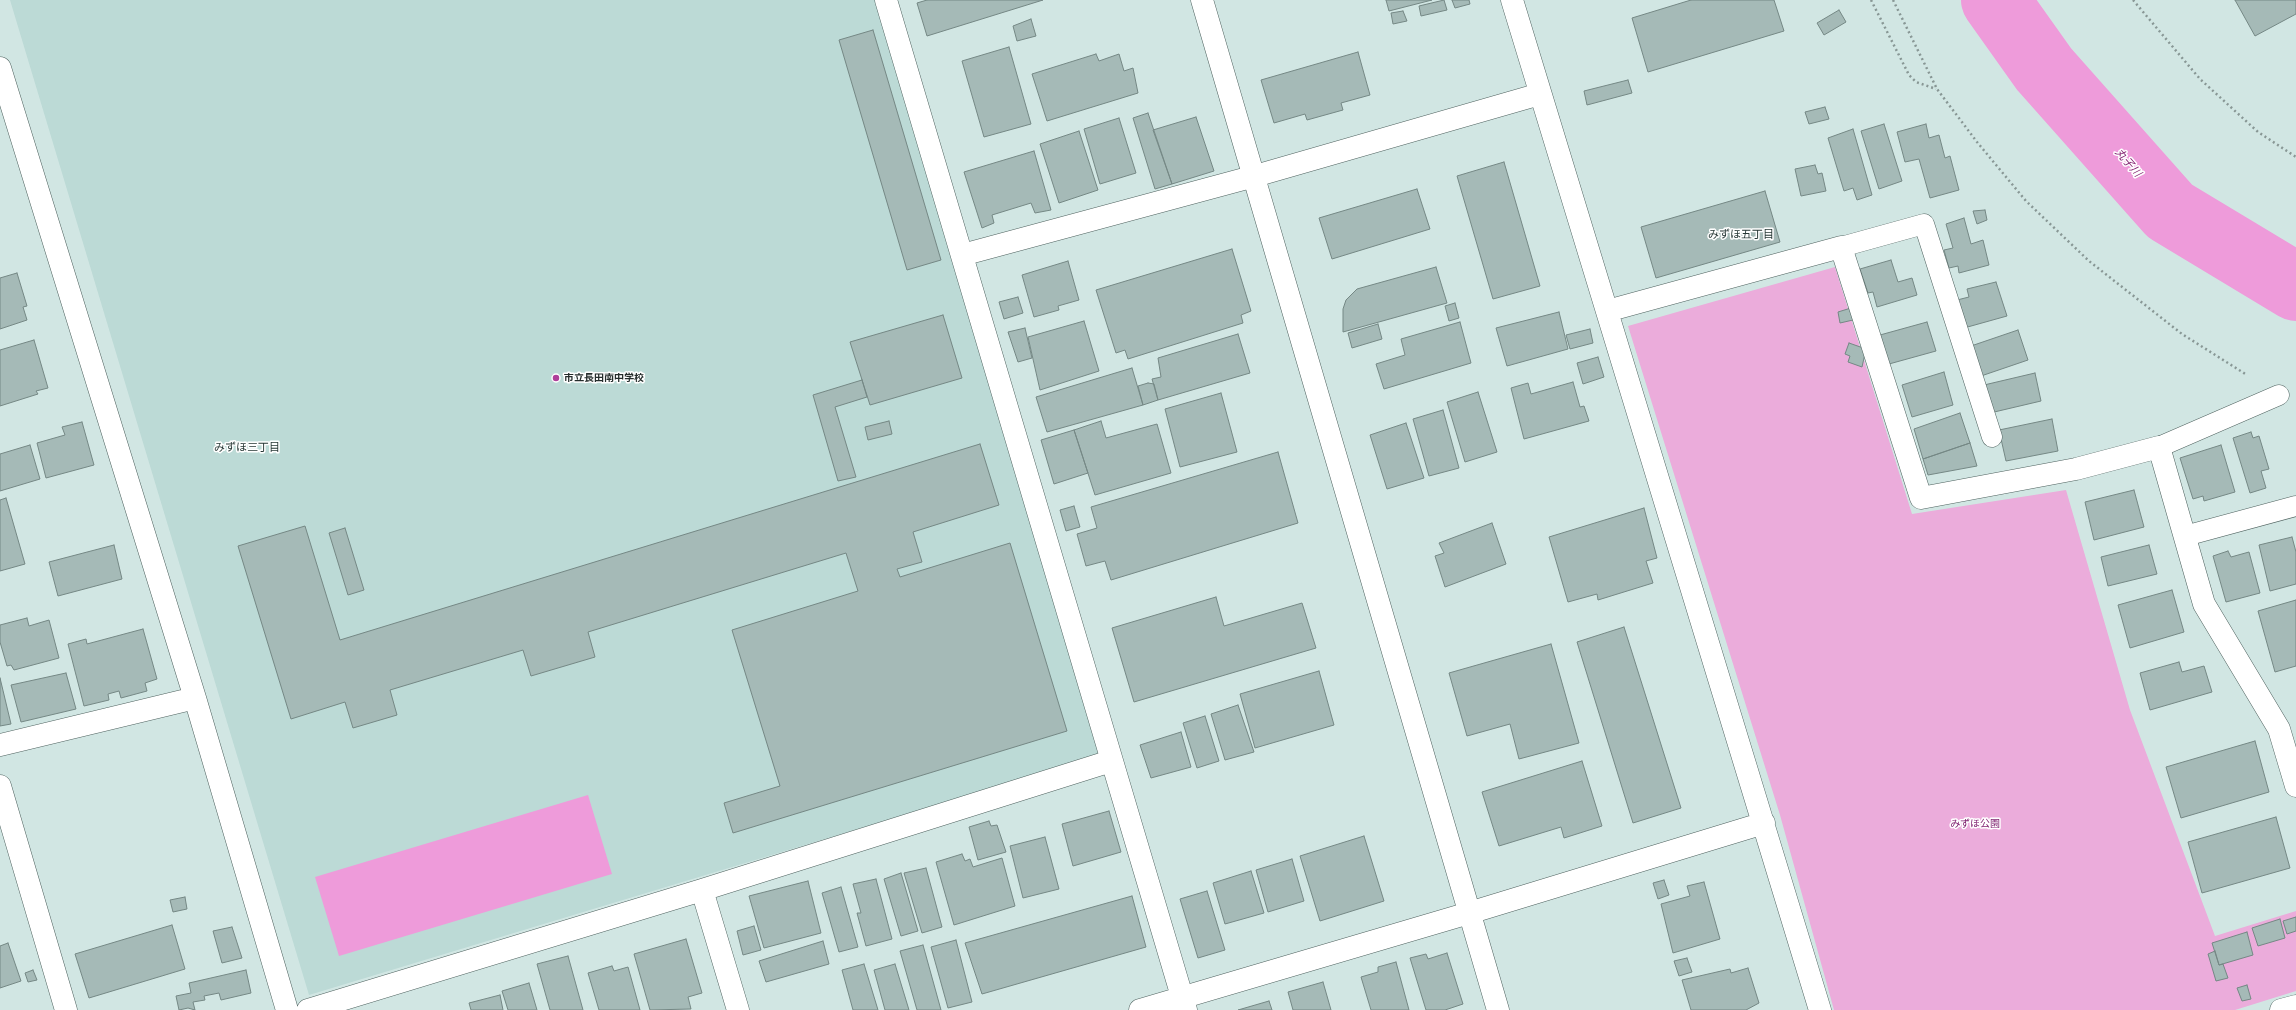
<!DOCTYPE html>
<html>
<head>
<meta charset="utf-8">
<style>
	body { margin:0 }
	canvas { display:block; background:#d1e6e3 }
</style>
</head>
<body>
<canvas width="2296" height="1010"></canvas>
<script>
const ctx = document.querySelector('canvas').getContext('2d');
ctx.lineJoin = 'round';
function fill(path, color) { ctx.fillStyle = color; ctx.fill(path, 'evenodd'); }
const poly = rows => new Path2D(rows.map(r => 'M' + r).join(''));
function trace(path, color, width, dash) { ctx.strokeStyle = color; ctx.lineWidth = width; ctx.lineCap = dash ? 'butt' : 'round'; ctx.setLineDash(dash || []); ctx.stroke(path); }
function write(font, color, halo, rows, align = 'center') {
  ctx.font = font + ' "Fira Sans","Noto Sans JP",sans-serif'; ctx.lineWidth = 3; ctx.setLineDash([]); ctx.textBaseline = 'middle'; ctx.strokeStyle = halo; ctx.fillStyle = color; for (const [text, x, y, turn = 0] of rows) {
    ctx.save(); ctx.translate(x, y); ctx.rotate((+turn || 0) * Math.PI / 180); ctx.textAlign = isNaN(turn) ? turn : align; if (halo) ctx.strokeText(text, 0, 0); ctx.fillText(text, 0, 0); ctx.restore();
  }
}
fill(poly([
	[10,0,876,0,1099,756,309,995]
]), '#bcdad6');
fill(poly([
	[1835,267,1912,514,2066,490,2130,710,2215,936,2296,911,2296,991,2235,1010,1834,1010,1780,815,1628,326]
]), '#ebacdb');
fill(poly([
	[588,795,612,874,339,956,315,877]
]), '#ee9bda');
trace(poly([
	[1995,0,2044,69,2170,211,2296,287]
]), '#ee9bda', 68);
const building = poly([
	[927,0,1043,0,927,36,917,3,927,0],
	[1386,0,1432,0,1389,11,1386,0],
	[1444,0,1447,10,1421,16,1419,6,1444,0],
	[1452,0,1469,0,1470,4,1455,8,1452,0],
	[1691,0,1774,0,1784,31,1648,72,1632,18,1691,0],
	[2235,0,2296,0,2296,14,2255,36,2235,0],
	[1839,10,1846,22,1824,35,1817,23,1839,10],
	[1403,11,1407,21,1393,24,1391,13,1403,11],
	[1031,19,1036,36,1017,41,1013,26,1031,19],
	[873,30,941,260,907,270,839,40,873,30],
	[1009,47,1031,124,984,137,962,61,1009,47],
	[1358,52,1370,95,1341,103,1343,110,1307,120,1305,114,1274,123,1261,80,1358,52],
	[1096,54,1099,61,1119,54,1124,71,1133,68,1138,93,1047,121,1032,74,1096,54],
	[1628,80,1632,93,1587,105,1584,91,1628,80],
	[1825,107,1829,119,1809,124,1805,112,1825,107],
	[1148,113,1172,184,1155,189,1133,118,1148,113],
	[1196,117,1214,171,1172,184,1153,130,1196,117],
	[1119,118,1136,173,1100,184,1084,129,1119,118],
	[1884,124,1902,181,1879,189,1861,131,1884,124],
	[1926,124,1929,138,1939,135,1945,158,1950,156,1959,190,1930,198,1919,159,1905,162,1897,132,1926,124],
	[1853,129,1872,195,1857,200,1853,188,1844,191,1828,138,1853,129],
	[1079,131,1098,190,1059,203,1040,144,1079,131],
	[1034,151,1051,210,1035,213,1031,203,992,215,994,223,982,228,964,172,1034,151],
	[1504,162,1540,286,1493,299,1457,176,1504,162],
	[1815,165,1818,174,1822,173,1826,191,1801,196,1795,169,1815,165],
	[1417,189,1430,229,1332,259,1319,218,1417,189],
	[1765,191,1780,242,1656,278,1641,227,1765,191],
	[1985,210,1987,220,1977,224,1973,211,1985,210],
	[1964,218,1971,244,1983,240,1989,265,1959,273,1958,266,1949,268,1944,250,1953,248,1946,224,1964,218],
	[1232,249,1251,311,1241,315,1243,323,1128,359,1125,350,1116,353,1096,290,1232,249],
	[1891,260,1898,282,1912,278,1917,295,1877,307,1873,292,1868,293,1860,269,1891,260],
	[1068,261,1079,300,1058,306,1059,310,1034,317,1022,275,1068,261],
	[1436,267,1447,303,1343,332,1343,309,1346,300,1357,289,1436,267],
	[17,273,27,306,23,307,27,320,0,329,0,278,17,273],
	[1996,282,2007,316,1964,328,1957,300,1969,297,1967,289,1996,282],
	[1018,297,1023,313,1004,319,999,302,1018,297],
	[1455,303,1459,318,1449,321,1445,306,1455,303],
	[1851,308,1853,320,1840,323,1838,312,1851,308],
	[1559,312,1568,349,1507,366,1496,328,1559,312],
	[943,315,962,378,870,405,850,342,943,315],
	[1084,321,1099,371,1040,390,1028,337,1084,321],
	[1460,322,1471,363,1384,389,1376,364,1405,355,1401,339,1460,322],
	[1927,322,1936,351,1889,364,1880,335,1927,322],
	[1378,324,1382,339,1352,348,1348,333,1378,324],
	[1025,328,1032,358,1018,362,1008,332,1025,328],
	[1590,329,1593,343,1570,349,1566,335,1590,329],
	[2018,330,2028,360,1981,376,1971,346,2018,330],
	[1238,334,1250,373,1158,400,1152,379,1161,377,1158,358,1238,334],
	[34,340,48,388,36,391,38,394,0,406,0,350,34,340],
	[1849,343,1866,349,1862,367,1848,362,1850,356,1845,354,1849,343],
	[1598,357,1604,377,1583,384,1577,363,1598,357],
	[1132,368,1143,405,1047,432,1036,397,1132,368],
	[1944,372,1953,405,1912,417,1902,385,1944,372],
	[2035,373,2041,401,1990,413,1984,385,2035,373],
	[862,380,867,397,835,407,856,477,838,481,813,395,862,380],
	[1573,382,1580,407,1584,406,1589,421,1524,439,1511,388,1528,383,1531,394,1573,382],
	[1148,383,1154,384,1158,400,1143,405,1138,386,1148,383],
	[1478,392,1497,452,1465,462,1447,402,1478,392],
	[1221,393,1237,452,1180,467,1165,409,1221,393],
	[1443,410,1459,468,1429,476,1413,419,1443,410],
	[1960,413,1970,443,1923,459,1914,429,1960,413],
	[2052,419,2058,451,2006,461,1999,430,2052,419],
	[889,421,892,434,868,440,865,427,889,421],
	[1101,421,1106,438,1157,424,1171,473,1095,495,1074,430,1101,421],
	[82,422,94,465,46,478,37,443,65,435,62,427,82,422],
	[1406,423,1424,478,1387,489,1370,435,1406,423],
	[1074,430,1088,473,1054,484,1041,440,1074,430],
	[2251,432,2253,438,2259,436,2269,469,2261,471,2266,488,2250,493,2233,438,2251,432],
	[1970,443,1977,466,1928,475,1923,459,1970,443],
	[980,444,999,505,913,532,922,562,897,569,900,577,1010,543,1067,731,733,833,724,803,780,786,732,630,858,591,846,553,588,632,595,657,531,676,523,650,390,690,397,715,353,728,345,702,291,719,238,546,305,526,340,640,980,444],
	[30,445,40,479,0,491,0,454,30,445],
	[2221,445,2235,492,2204,501,2203,496,2193,499,2180,458,2221,445],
	[1278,452,1298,523,1111,580,1105,561,1086,566,1077,534,1097,528,1091,507,1278,452],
	[2134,490,2144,527,2094,540,2085,502,2134,490],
	[6,498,25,564,0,571,0,500,6,498],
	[1074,506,1080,527,1066,531,1060,510,1074,506],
	[1644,508,1657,558,1646,561,1653,583,1598,600,1597,594,1568,602,1549,537,1644,508],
	[1492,523,1506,564,1445,587,1435,556,1444,553,1439,543,1492,523],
	[345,528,364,590,348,595,329,533,345,528],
	[2292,537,2296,552,2296,584,2270,591,2259,545,2292,537],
	[114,545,122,579,58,596,49,562,114,545],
	[2149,545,2157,574,2108,586,2101,557,2149,545],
	[2228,551,2231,557,2249,552,2260,593,2226,602,2213,556,2228,551],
	[2172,590,2184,632,2130,648,2118,605,2172,590],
	[1216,597,1224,626,1302,603,1316,648,1134,702,1112,628,1216,597],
	[2296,600,2296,666,2275,672,2258,611,2296,600],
	[27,618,29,626,49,620,59,658,14,670,11,665,7,666,0,642,0,625,27,618],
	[1624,627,1681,808,1633,823,1577,642,1624,627],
	[143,629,157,679,145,683,147,691,121,698,119,691,108,694,109,700,84,706,68,644,86,639,87,644,143,629],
	[1551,644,1579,743,1519,759,1510,724,1467,736,1449,673,1551,644],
	[2179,662,2182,672,2204,666,2212,692,2150,710,2140,673,2179,662],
	[1319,671,1334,725,1255,748,1240,694,1319,671],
	[66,673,76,709,21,722,11,685,66,673],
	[0,678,11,724,0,726,0,678],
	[1238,705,1254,752,1225,760,1211,714,1238,705],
	[1205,716,1219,761,1197,768,1183,723,1205,716],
	[1181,732,1191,767,1151,778,1140,745,1181,732],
	[2255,741,2269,792,2181,818,2166,767,2255,741],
	[1582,761,1602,826,1564,838,1561,827,1499,846,1482,792,1582,761],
	[1109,811,1121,852,1073,866,1062,824,1109,811],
	[2276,817,2290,868,2202,893,2188,842,2276,817],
	[989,821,991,826,997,825,1006,852,978,860,969,827,989,821],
	[1364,836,1384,901,1320,921,1300,856,1364,836],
	[1045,837,1059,889,1023,898,1010,846,1045,837],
	[962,854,965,861,970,859,973,867,1002,858,1015,906,954,925,936,862,962,854],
	[1292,859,1304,901,1268,912,1256,870,1292,859],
	[926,868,942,927,922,933,904,873,926,868],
	[1251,871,1264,913,1225,924,1213,883,1251,871],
	[901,873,918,931,901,936,884,879,901,873],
	[876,879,892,939,866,946,857,913,861,913,853,884,876,879],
	[1664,880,1669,895,1658,899,1653,883,1664,880],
	[808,881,821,933,764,948,749,896,808,881],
	[1704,882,1720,939,1673,953,1661,904,1690,896,1687,886,1704,882],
	[841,887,858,947,839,952,822,893,841,887],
	[1207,891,1225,950,1198,958,1180,899,1207,891],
	[1132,896,1146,947,982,994,965,943,1132,896],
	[185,897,187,909,173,912,170,900,185,897],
	[2296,917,2296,931,2287,934,2283,921,2296,917],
	[2280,919,2285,938,2258,946,2252,928,2280,919],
	[172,925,185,969,89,998,75,954,172,925],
	[754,926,761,950,743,955,737,931,754,926],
	[232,927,242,958,222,963,213,931,232,927],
	[2247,932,2253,955,2219,965,2212,943,2247,932],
	[686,939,702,993,688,997,691,1009,650,1010,634,954,686,939],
	[956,940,972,1002,948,1008,931,947,956,940],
	[823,941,829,964,766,982,759,961,823,941],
	[8,943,21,981,0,988,0,946,8,943],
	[923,945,941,1010,917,1010,900,951,923,945],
	[2215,951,2219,965,2223,964,2228,978,2216,981,2208,954,2215,951],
	[1447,953,1463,1004,1445,1010,1426,1010,1410,958,1426,954,1428,959,1447,953],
	[568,956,583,1010,550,1010,537,964,568,956],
	[1687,958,1692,972,1679,976,1674,961,1687,958],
	[1396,962,1409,1010,1371,1010,1361,977,1378,972,1378,967,1396,962],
	[864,964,878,1010,853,1010,842,970,864,964],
	[895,964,909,1010,885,1010,874,970,895,964],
	[612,966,614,971,628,967,640,1010,599,1010,588,973,612,966],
	[1748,968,1759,1003,1746,1010,1691,1010,1682,980,1730,969,1731,973,1748,968],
	[33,970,37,980,28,982,25,973,33,970],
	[246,970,251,993,221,1000,219,993,204,996,205,1000,193,1002,195,1010,188,1008,179,1010,176,996,191,993,189,983,246,970],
	[1323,982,1331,1010,1293,1010,1288,992,1323,982],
	[529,983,537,1010,508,1010,502,991,529,983],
	[2247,985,2251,999,2242,1001,2237,988,2247,985],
	[500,995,503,1010,471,1010,469,1003,500,995],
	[1269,1001,1272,1010,1238,1010,1269,1001]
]);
fill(building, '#a5bab7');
trace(building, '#758885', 1);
const lane = poly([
	[1841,247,1924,224,1992,437],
	[2159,447,2279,395],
	[2185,536,2296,506]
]);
const street = poly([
	[886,0,1186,1010],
	[1512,0,1820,1010],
	[0,68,195,698,287,1010],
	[962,255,1255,176,1540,94],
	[1607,311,1841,247,1921,498,2076,469,2159,447,2204,604,2279,729,2296,786],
	[0,745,195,698],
	[0,786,66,1010],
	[702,890,738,1010],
	[308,1010,702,890,1111,761],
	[1140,1010,1469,913,1764,823],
	[2281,1010,2296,1006]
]);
const secondary = poly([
	[1202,0,1498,1010]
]);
trace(lane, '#506360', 21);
trace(street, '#506360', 23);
trace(secondary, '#506360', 23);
trace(poly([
	[1871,0,1909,75,1916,82,1936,89],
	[1893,0,1937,89,1977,142,2026,201,2089,261,2182,334,2247,375],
	[2133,0,2200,79,2258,132,2296,157]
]), '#889795', 2.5, [2, 3]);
trace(lane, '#fff', 20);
trace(street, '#fff', 22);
trace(secondary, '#fff', 22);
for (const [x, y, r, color] of [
	[556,378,4,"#af3e9a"]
]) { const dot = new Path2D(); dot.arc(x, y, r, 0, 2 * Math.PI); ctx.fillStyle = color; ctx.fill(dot); trace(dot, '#fff', 1.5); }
write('bold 10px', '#252d2c', '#fff', [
	["市立長田南中学校",564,378]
], 'left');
write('10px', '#7c1c6c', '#fff', [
	["みずほ公園",1975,824]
]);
write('italic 11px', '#842573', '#fff', [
	["丸子川",2128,163,49]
]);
write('11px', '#263735', '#fff', [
	["みずほ五丁目",1741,235],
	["みずほ三丁目",247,448]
]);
</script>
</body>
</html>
